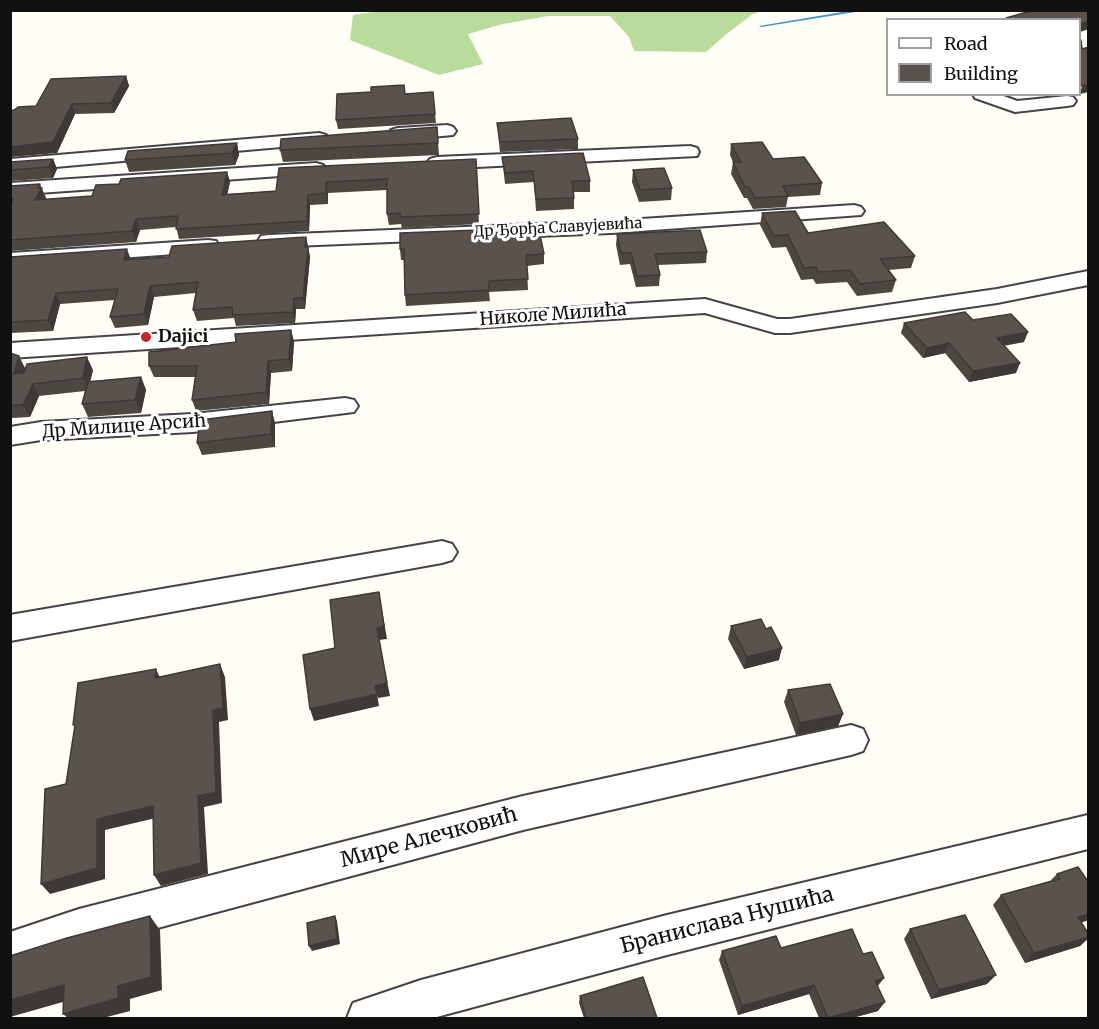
<!DOCTYPE html>
<html>
<head>
<meta charset="utf-8">
<style>
	body { margin:0 }
	#map { position:relative; width:1099px; height:1029px; overflow:hidden; background:#fffdf5; font-family:Merriweather,serif }
	canvas { display:block }
	.frame { position:absolute; inset:0; border:12px solid #111; pointer-events:none }
	.legend { position:absolute; left:886px; top:18px; width:195px; height:78px; box-sizing:border-box; background:#fff; border:2px solid #a0a0a0; margin:0; padding:8px 10px; list-style:none; font-size:18px; color:#111 }
	.legend li { display:flex; align-items:center; gap:12px; height:30px }
	.legend b { width:30px; border:2px solid #a0a0a0 }
</style>
</head>
<body>
<div id="map">
<canvas width="1099" height="1029"></canvas>
<div class="frame"></div>
<ul class="legend">
<li><b style="height:8px;background:#fff"></b>Road</li>
<li><b style="height:16px;background:#5a524d"></b>Building</li>
</ul>
</div>
<script>
const ctx = document.querySelector('canvas').getContext('2d');
ctx.lineJoin = 'round';
function fill(path, color) { ctx.fillStyle = color; ctx.fill(path, 'evenodd'); }
const poly = rows => new Path2D(rows.map(r => 'M' + r).join(''));
function trace(path, color, width, dash) { ctx.strokeStyle = color; ctx.lineWidth = width; ctx.lineCap = dash ? 'butt' : 'round'; ctx.setLineDash(dash || []); ctx.stroke(path); }
function write(font, color, halo, rows, align = 'center') {
  ctx.font = font + ' Merriweather,serif'; ctx.lineWidth = 6; ctx.setLineDash([]); ctx.textBaseline = 'middle'; ctx.strokeStyle = halo; ctx.fillStyle = color; for (const [text, x, y, turn = 0] of rows) {
    ctx.save(); ctx.translate(x, y); ctx.rotate((+turn || 0) * Math.PI / 180); ctx.textAlign = isNaN(turn) ? turn : align; if (halo) ctx.strokeText(text, 0, 0); ctx.fillText(text, 0, 0); ctx.restore();
  }
}
fill(poly([
	[508,11,508,10,762,11,753,14,729,32,706,52,634,51,629,37,610,16,548,16,503,24,468,34,483,64,439,75,350,40,353,15,379,11]
]), '#b9dc9c');
fill(poly([
	[854,10,868,10,761,27,759,26,854,10]
]), '#3f96cf');
const minor = poly([
	[973,94,998,94,1017,101,1067,96,1073,97,1076,101,1073,105,1067,106,1015,112,975,98,973,94],
	[447,125,453,127,456,131,453,135,398,140,391,138,389,134,391,130,398,128,447,125],
	[319,133,326,135,328,139,326,143,10,171,10,159,319,133],
	[690,146,697,148,699,152,697,156,437,169,430,167,427,163,430,159,437,157,690,146],
	[316,163,323,165,326,169,323,173,10,195,10,183,316,163],
	[854,205,861,207,864,211,861,215,611,233,269,247,261,246,258,241,261,236,269,235,611,221,854,205],
	[208,240,216,241,219,246,216,251,10,266,10,253,208,240],
	[1088,271,1088,285,997,303,790,333,775,333,705,313,10,358,10,343,705,299,777,319,790,319,997,289,1088,271],
	[345,398,354,400,358,406,354,412,193,432,41,440,10,445,10,427,41,422,193,414,345,398],
	[442,541,452,544,457,552,452,560,442,563,10,641,10,615,442,541],
	[851,725,863,729,868,740,863,751,851,755,523,830,79,949,10,972,10,932,79,909,523,796,851,725],
	[1088,815,1088,849,667,955,433,1018,347,1018,353,1003,421,980,667,915,1088,815]
]);
trace(minor, '#444', 4);
fill(minor, '#fff');
fill(poly([
	[126,76,129,86,114,113,75,114,57,153,36,106],
	[433,92,436,123,338,129,336,120,405,94],
	[497,123,578,139,578,149,500,152],
	[437,127,439,155,283,162,280,150],
	[237,143,239,155,235,165,129,172,125,160],
	[731,144,773,159,822,183,820,195,788,197,786,207,753,209,747,198,744,198,731,174,733,162,730,155],
	[502,157,590,181,590,192,574,192,574,209,536,211,534,182,505,184],
	[53,159,57,169,53,178,10,181,10,162],
	[476,159,479,224,402,228,401,224,389,225,387,214,387,190,328,193,328,204,310,205,309,231,179,239,176,227,140,230,136,242,10,251,10,186,41,188,46,198,46,200,92,196,119,184,227,172,230,182,227,194,276,191,279,168],
	[633,170,672,188,671,200,639,202,632,182],
	[762,213,808,233,915,256,911,268,888,270,896,280,892,292,857,296,847,282,816,284,813,279,801,280,786,247,772,248,760,225],
	[488,233,544,254,544,264,527,266,528,290,489,292,490,301,406,306,405,295,404,260,401,260,400,249],
	[617,234,707,252,706,263,658,265,660,275,659,286,636,287,630,264,620,265,616,245],
	[306,237,310,257,305,309,296,309,295,323,236,326,234,318,197,321,193,310,196,293,154,297,148,325,115,328,110,317,115,300,60,304,53,331,10,333,10,257,131,260,169,257],
	[973,320,1024,342,1004,345,1016,373,969,382,945,353,923,358,901,333,904,323],
	[291,330,294,342,292,371,271,373,269,404,196,411,192,400,195,377,154,377,149,366,236,342],
	[10,353,25,368,93,370,90,381,141,377,146,390,141,413,88,417,82,404,85,391,39,396,30,417,12,418,10,422],
	[272,411,275,424,275,447,202,455,197,443],
	[731,626,779,660,744,669,728,639],
	[788,690,843,714,838,726,796,735,784,702],
	[1078,867,1081,923,1089,935,1089,938,1080,946,1025,963,993,905,1001,895,1050,881,1057,874],
	[910,929,987,984,931,999,904,939],
	[781,948,878,986,878,1011,852,1018,819,1018,809,994,738,1015,719,960,722,951],
	[580,996,657,1018,584,1018,579,1003]
]), '#4d4742');
fill(poly([
	[1089,21,1089,29,1080,32,1080,24],
	[126,76,129,86,114,113,111,103],
	[1089,84,1089,92,1080,94,1082,86],
	[72,104,75,114,57,153,10,157,10,147],
	[237,143,239,155,235,165,232,153],
	[53,159,57,169,53,178,49,167],
	[227,172,230,182,225,205,222,195],
	[326,182,328,193,328,204,326,193],
	[40,184,46,198,39,211,35,200],
	[308,195,310,205,309,231,307,221],
	[136,219,140,230,136,242,132,231],
	[306,237,310,257,305,309,303,298],
	[127,249,131,260,124,260],
	[150,286,154,297,148,325,144,314],
	[56,293,60,304,53,331,48,320],
	[294,298,296,309,295,323,293,312],
	[291,330,294,342,292,371,289,359],
	[1028,332,1024,342,993,348,997,338],
	[949,343,945,353,923,358,927,348],
	[19,356,25,368,20,386,14,374],
	[87,357,93,370,88,391,83,378],
	[268,361,271,373,269,404,266,392],
	[1020,363,1016,373,969,382,973,371],
	[141,377,146,390,141,413,135,400],
	[33,384,39,396,30,417,23,405],
	[272,411,275,424,275,447,271,434],
	[379,592,387,639,379,640,390,696,378,698,375,686,377,628],
	[782,648,779,660,744,669,747,657],
	[220,664,225,677,228,720,219,722,222,803,204,807,208,874,161,886,154,875,198,796],
	[156,669,162,682,155,678],
	[377,694,379,706,314,721,310,709],
	[843,714,838,726,796,735,800,723],
	[153,806,160,817,105,830,105,879,50,894,41,884,97,819],
	[1089,914,1089,920,1068,927,1078,917],
	[150,916,160,930,162,990,130,999,130,1011,103,1018,68,1018,63,1014,118,986],
	[335,916,337,921,340,944,312,951,309,946],
	[1089,937,1080,946,1025,963,1034,953],
	[996,975,987,984,931,999,939,990],
	[884,978,877,987,875,981],
	[64,985,77,998,10,1017,10,1000],
	[814,985,809,994,738,1015,742,1006],
	[885,1002,878,1011,852,1018,828,1018]
]), '#3f3936');
const building = poly([
	[1034,10,1089,10,1089,21,1080,24,1080,20,1010,20,1006,18,1034,10],
	[1080,39,1081,40,1082,49,1089,47,1089,84,1082,86,1080,84,1080,39],
	[126,76,111,103,72,104,53,142,10,147,10,111,14,110,18,107,36,106,51,79,126,76],
	[404,85,405,94,433,92,435,114,336,120,337,94,371,92,371,87,404,85],
	[571,118,578,139,500,142,497,123,571,118],
	[437,127,438,143,280,150,281,139,437,127],
	[762,142,773,159,804,157,822,183,783,186,788,196,755,198,749,187,745,187,733,162,741,162,731,144,762,142],
	[237,143,232,153,125,160,128,151,237,143],
	[583,153,590,181,572,181,574,198,536,199,533,171,505,173,502,157,583,153],
	[53,159,49,167,10,170,10,162,53,159],
	[476,159,479,214,400,217,400,213,387,214,387,179,326,182,326,193,308,195,307,221,176,229,178,216,136,219,132,231,10,240,10,206,13,199,10,199,10,186,40,184,38,188,42,188,35,200,92,196,96,185,119,184,121,179,227,172,222,195,276,191,279,168,476,159],
	[664,168,672,188,640,190,633,170,664,168],
	[795,211,808,233,884,222,915,256,880,259,896,280,860,284,850,270,818,272,816,267,804,268,788,235,774,236,762,213,795,211],
	[479,230,488,231,488,233,539,230,544,254,526,255,528,279,489,281,489,290,405,295,404,249,400,249,400,233,479,230],
	[700,230,707,252,655,254,660,275,637,276,631,253,621,253,617,234,700,230],
	[306,237,305,247,308,247,303,298,294,298,293,312,233,315,232,307,193,310,198,282,150,286,144,314,110,317,118,289,56,293,48,320,10,322,10,286,12,282,10,282,10,257,127,249,124,260,169,257,172,246,306,237],
	[965,312,973,320,1011,314,1028,332,997,338,1020,363,973,371,949,343,927,348,904,323,965,312],
	[291,330,289,359,268,361,266,392,192,400,197,366,149,366,149,352,236,342,235,334,291,330],
	[10,353,19,356,14,374,24,373,27,364,87,357,83,378,33,384,23,405,10,405,10,353],
	[141,377,135,400,82,404,88,382,141,377],
	[272,411,271,434,197,443,200,420,272,411],
	[379,592,384,626,377,628,387,683,375,686,377,694,310,709,303,655,335,648,330,600,379,592],
	[761,619,766,629,771,627,782,648,747,657,731,626,761,619],
	[220,664,223,708,213,710,216,792,198,796,201,863,154,875,153,806,97,819,97,868,41,884,45,789,66,784,75,725,73,725,78,683,156,669,155,678,220,664],
	[830,684,843,714,800,723,788,690,830,684],
	[1078,867,1089,883,1089,914,1078,917,1089,935,1089,937,1034,953,1001,895,1060,879,1057,874,1078,867],
	[965,915,996,975,939,990,910,929,965,915],
	[150,916,151,977,118,986,118,998,63,1014,64,985,10,1000,10,956,67,938,150,916],
	[335,916,337,939,309,946,307,923,335,916],
	[852,929,863,954,872,952,884,978,875,981,885,1002,828,1018,814,985,742,1006,722,951,776,936,781,948,852,929],
	[643,977,657,1018,586,1018,580,996,643,977]
]);
fill(building, '#5a524d');
trace(building, '#3f3936', 1.5);
for (const [x, y, r, color] of [
	[146,337,6,"#c4262e"]
]) { const dot = new Path2D(); dot.arc(x, y, r, 0, 2 * Math.PI); ctx.fillStyle = color; ctx.fill(dot); trace(dot, '#fff', 2); }
write('15px', '#111', '#fff', [
	["Др Ђорђа Славујевића",558,228,-3]
]);
write('18px', '#111', '#fff', [
	["Николе Милића",553,315,-4],
	["Др Милице Арсић",124,427,-4]
]);
write('bold 18px', '#111', '#fff', [
	["Dajici",158,337]
], 'left');
write('21px', '#111', '#fff', [
	["Мире Алечковић",429,838,-15],
	["Бранислава Нушића",727,921,-14]
]);
</script>
</body>
</html>
